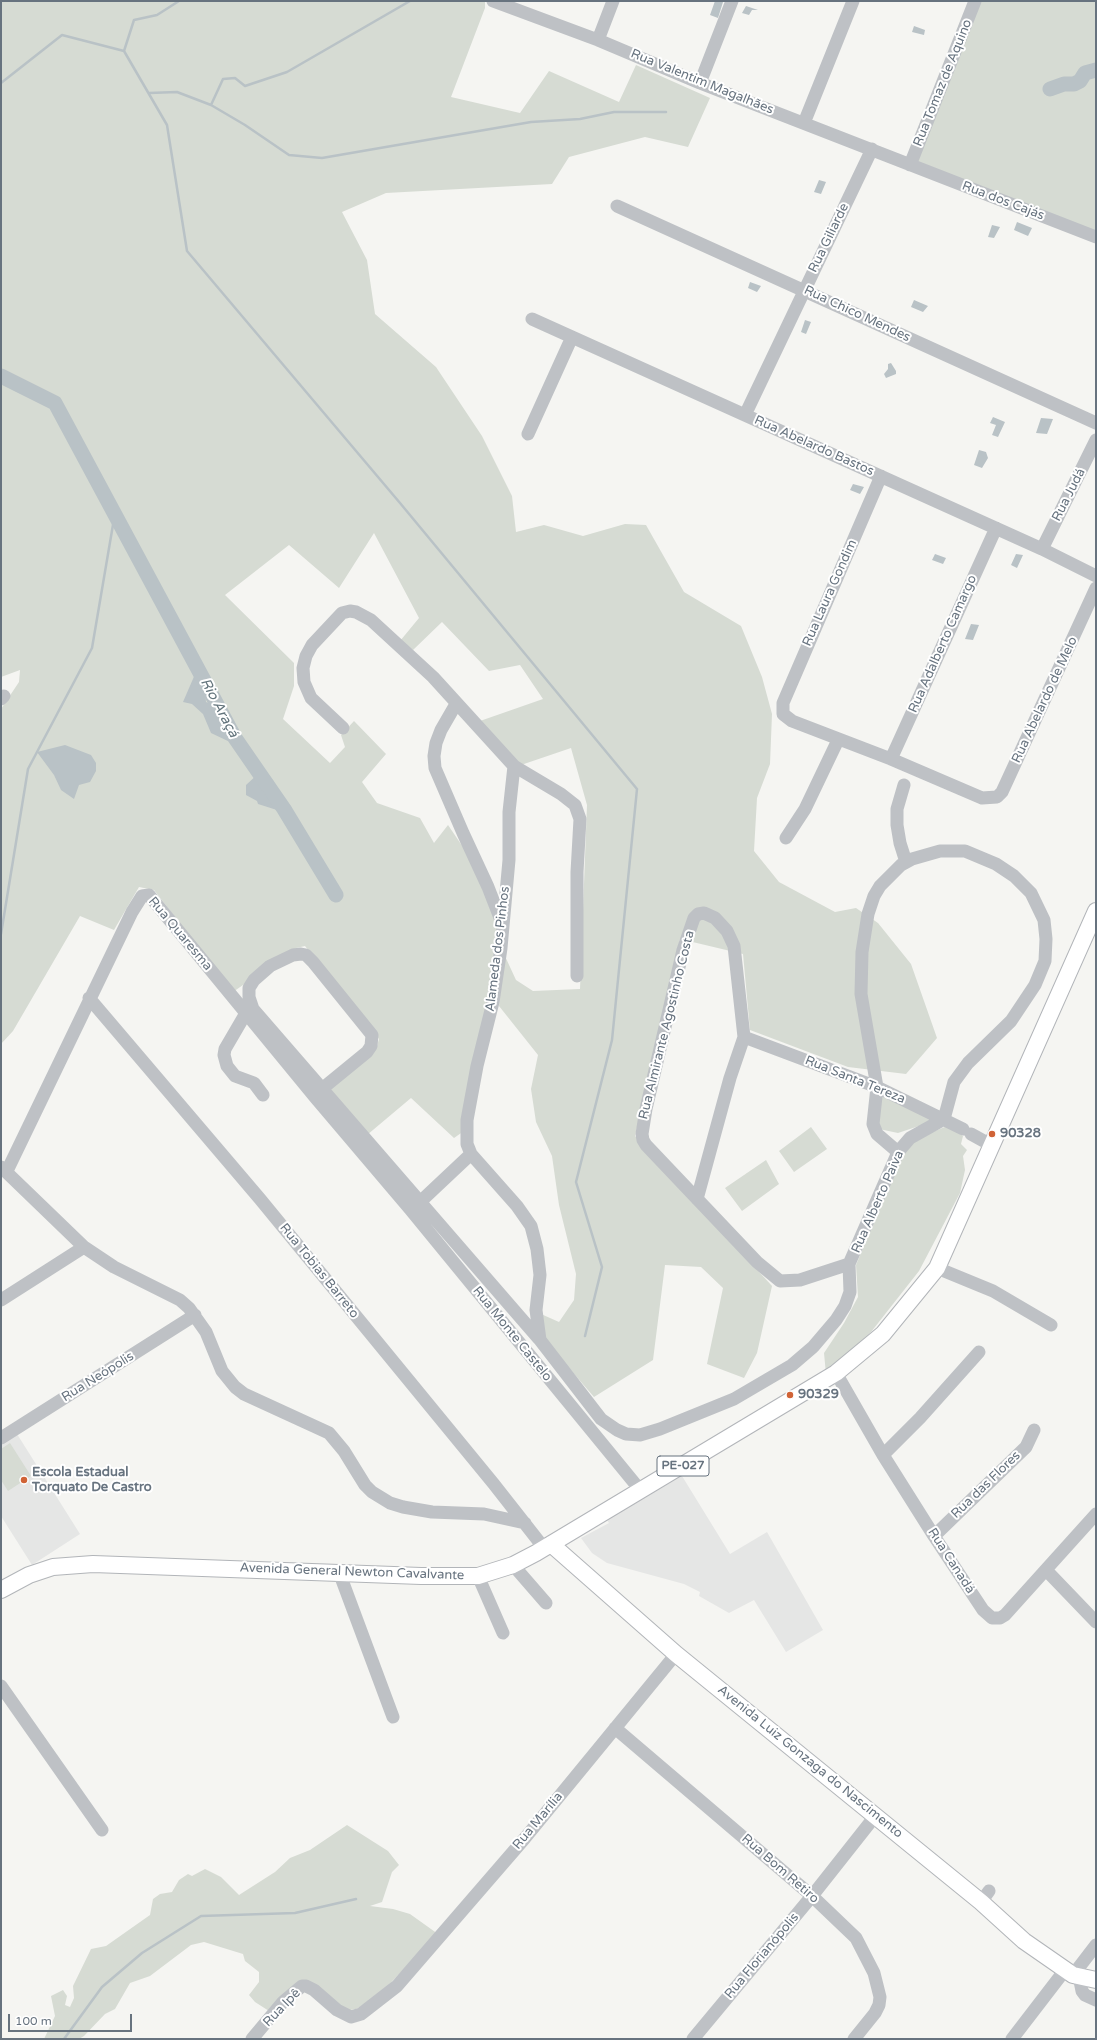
<!DOCTYPE html>
<html>
<head>
<meta charset="utf-8">
<style>
	body { margin:0 }
	#map { position:relative; width:1097px; height:2040px; overflow:hidden; background:#f5f5f2; font-family:"Varela Round",sans-serif }
	canvas { display:block }
	.frame { position:absolute; inset:0; border:2px solid #67737f; pointer-events:none }
	.scale { position:absolute; left:8px; top:2014px; width:124px; height:18px; box-sizing:border-box; border:2px solid #67737f; border-top:0; padding-left:5px; font-size:12px; line-height:14px; white-space:nowrap; color:#67737f; -webkit-text-stroke:3px #fff; paint-order:stroke }
</style>
</head>
<body>
<div id="map">
<canvas width="1097" height="2040"></canvas>
<div class="frame"></div>
<div class="scale">100 m</div>
</div>
<script>
const ctx = document.querySelector('canvas').getContext('2d');
ctx.lineJoin = 'round';
function fill(path, color) { ctx.fillStyle = color; ctx.fill(path, 'evenodd'); }
const poly = rows => new Path2D(rows.map(r => 'M' + r).join(''));
function trace(path, color, width, dash) { ctx.strokeStyle = color; ctx.lineWidth = width; ctx.lineCap = dash ? 'butt' : 'round'; ctx.setLineDash(dash || []); ctx.stroke(path); }
function write(font, color, halo, rows, align = 'center') {
  ctx.font = font + ' "Varela Round",sans-serif'; ctx.lineWidth = 4; ctx.setLineDash([]); ctx.textBaseline = 'middle'; ctx.strokeStyle = halo; ctx.fillStyle = color; for (const [text, x, y, turn = 0] of rows) {
    ctx.save(); ctx.translate(x, y); ctx.rotate((+turn || 0) * Math.PI / 180); ctx.textAlign = isNaN(turn) ? turn : align; if (halo) ctx.strokeText(text, 0, 0); ctx.fillText(text, 0, 0); ctx.restore();
  }
}
fill(poly([
	[17,1434,80,1534,32,1565,1,1516,1,1445],
	[682,1476,730,1554,767,1532,823,1630,786,1652,754,1600,729,1613,699,1596,700,1592,684,1584,607,1563,592,1553,581,1538,609,1523,607,1520]
]), '#e5e6e5');
fill(poly([
	[1,1,485,1,485,8,451,97,520,113,549,71,619,102,636,65,710,98,688,147,645,137,569,157,552,184,386,193,342,212,367,260,375,314,436,367,482,436,512,496,516,532,544,525,583,536,625,524,646,525,684,592,741,626,762,677,772,714,770,764,757,798,754,851,779,882,835,912,856,908,878,923,911,964,937,1038,906,1074,848,1067,750,1030,743,954,680,939,635,1136,772,1286,757,1353,744,1378,707,1364,723,1288,701,1267,665,1265,653,1360,594,1397,544,1339,541,1314,559,1322,574,1300,576,1274,559,1205,552,1156,536,1122,531,1089,538,1055,499,1006,504,954,516,980,533,991,580,989,587,805,571,748,521,765,480,721,543,699,520,665,489,671,442,622,413,650,400,641,419,618,374,533,339,588,289,545,225,595,294,663,294,686,283,719,330,763,345,747,341,735,354,721,386,754,362,782,377,803,420,818,434,843,448,825,467,853,500,930,464,1131,454,1138,411,1098,367,1135,327,1088,377,1046,379,1039,305,946,296,948,233,992,154,890,139,887,114,930,80,916,13,1031,1,1044,1,709,19,682,20,670,1,677],
	[980,1,1096,1,1096,232,916,163],
	[879,1090,933,1117,925,1124,898,1133,879,1129],
	[947,1126,963,1136,961,1144,967,1150,963,1156,965,1170,960,1193,919,1271,871,1332,826,1374,824,1353,844,1323,858,1297,856,1265,895,1170,911,1141],
	[811,1127,827,1149,794,1172,779,1151],
	[766,1160,779,1184,742,1211,725,1188],
	[10,1443,31,1476,8,1491,1,1480,1,1449],
	[347,1825,388,1851,399,1865,392,1872,382,1902,370,1906,393,1909,410,1914,438,1934,374,2000,356,2009,344,2011,300,1983,269,2011,255,2002,249,1995,259,1982,259,1972,245,1961,243,1954,204,1942,191,1945,150,1976,130,1983,115,2009,105,2014,84,2036,79,2039,44,2039,55,2016,51,1996,63,1990,67,1996,65,2005,70,2007,74,1998,73,1986,91,1949,106,1946,150,1915,153,1899,160,1894,172,1892,179,1880,188,1874,192,1876,205,1869,221,1877,239,1895,275,1872,290,1858,310,1850]
]), '#d6dbd3');
fill(poly([
	[715,1,723,2,718,18,710,15],
	[746,6,758,10,752,10,749,15,742,13],
	[914,26,925,30,924,35,912,32],
	[819,180,826,182,821,194,814,192],
	[1017,222,1032,228,1028,236,1014,230],
	[992,225,1000,227,994,238,988,237],
	[750,282,761,286,757,292,748,288],
	[914,300,928,306,923,312,911,307],
	[805,320,811,322,806,334,801,332],
	[891,363,896,371,896,374,886,378,884,374,888,369,888,364],
	[993,417,1005,422,998,437,992,435,996,425,990,423],
	[1041,418,1053,419,1047,434,1036,433],
	[979,450,986,452,988,458,982,468,974,465],
	[853,484,864,487,860,494,850,490],
	[935,554,946,558,943,564,932,560],
	[1016,554,1023,555,1017,568,1011,565],
	[971,624,979,625,973,640,965,639],
	[199,665,203,672,206,702,215,706,231,724,235,738,230,742,211,733,203,714,192,704,183,702],
	[65,745,91,755,96,763,96,771,90,782,79,785,74,799,61,790,54,775,37,752],
	[259,773,273,780,276,792,273,796,276,804,282,805,284,809,282,818,280,811,258,804,257,801,246,795,246,785]
]), '#b9c2c6');
trace(poly([
	[124,51,134,20,157,15,179,1],
	[1,83,62,35,124,51,167,125,187,251,400,503,637,789,612,1040,576,1182,602,1267,585,1336],
	[149,93,177,92,211,105,245,125,289,155,322,158,531,122,580,119,614,112,666,112],
	[211,105,223,79,235,78,245,86,287,72,410,1],
	[1,934,28,769,92,648,115,513],
	[64,2039,102,1987,142,1953,201,1916,295,1913,356,1899]
]), '#b9c2c6', 2.5);
trace(poly([
	[1050,89,1064,84,1074,84,1080,81,1085,73,1096,70],
	[1,376,55,403,235,738,284,809,336,895]
]), '#b9c2c6', 15);
const major = poly([
	[551,1544,676,1654,981,1902,1024,1941,1073,1975,1096,1980],
	[1,1590,29,1575,53,1567,93,1564,421,1576,478,1576,513,1565,536,1553,836,1373,883,1334,937,1268,1096,911]
]);
trace(major, '#b2b5b9', 18);
trace(poly([
	[493,1,598,40,700,83,1096,237],
	[598,40,613,1],
	[700,83,732,1],
	[804,123,853,1],
	[910,165,975,1],
	[617,206,1096,423],
	[532,319,1042,549,1096,576],
	[745,415,872,149],
	[528,434,572,337],
	[881,476,783,703,783,714,792,721,891,759,982,798,997,797,1002,792,1096,588],
	[1042,549,1096,440],
	[1,699,4,696],
	[456,704,441,730,436,743,434,756,435,768,463,833,488,887,502,923],
	[343,728,311,698,304,682,303,668,306,656,312,645,342,613,350,611,356,612,371,620,433,677,514,766,561,794,575,805,580,819,577,872,577,976],
	[891,759,996,528],
	[904,785,897,809,897,825,900,843,906,862],
	[786,838,805,809,838,740],
	[89,998,260,1199,493,1483,544,1548],
	[246,1013,225,1049,224,1055,227,1066,235,1076,254,1083,263,1095],
	[744,1037,877,1087,963,1129],
	[323,1088,367,1052,371,1046,372,1035,313,962,306,955,301,954,293,955,270,966,254,980,249,988,249,997,253,1009,539,1339],
	[971,1134,991,1145],
	[471,1154,517,1206,531,1226,537,1249,540,1275,536,1310,540,1340,601,1419,617,1430,626,1434,640,1435,660,1429,734,1399,792,1365,813,1347,836,1320,845,1306,850,1292,849,1264,898,1152,910,1138,944,1119,954,1082,968,1063,1011,1021,1035,985,1045,961,1046,939,1044,920,1031,893,1014,876,996,864,965,851,940,851,912,859,901,865,880,886,874,896,868,914,862,952,861,994,877,1087,873,1124,877,1134,898,1152],
	[1,1167,84,1247,114,1267,180,1300,189,1308,206,1332,222,1371,235,1387,244,1394,329,1433,344,1451,365,1485,372,1492,390,1503,403,1507,432,1512,484,1514,525,1523],
	[7,1171,132,912,142,896,149,895,315,1097,410,1209,641,1491],
	[697,1199,730,1078,744,1037,734,946,727,931,715,918,704,913,698,914,694,918,683,950,646,1109,642,1134,643,1140,646,1145,757,1262,780,1281,800,1280,849,1264],
	[420,1202,471,1154,467,1144,467,1120,477,1066,493,1002,501,948,509,860,509,812,514,766],
	[937,1268,993,1291,1051,1325],
	[1,1300,84,1247],
	[836,1373,883,1455,934,1536,983,1610,992,1618,1000,1618,1005,1615,1096,1514],
	[1,1438,195,1315],
	[883,1455,920,1418,979,1352],
	[934,1536,1026,1447,1034,1430],
	[513,1565,546,1603],
	[1046,1570,1096,1622],
	[339,1572,393,1717],
	[478,1576,503,1633],
	[1,1686,102,1830],
	[615,1728,812,1896,856,1938,874,1973,880,1997,879,2005,875,2013,854,2039],
	[981,1902,989,1891],
	[1073,1975,1096,1945],
	[1079,1976,1082,1991,1085,1995,1096,2000],
	[252,2039,283,2002,302,1986,306,1986,314,1990,337,2010,351,2017,361,2014,397,1986,525,1838,676,1654],
	[693,2039,812,1896,876,1815],
	[1012,2039,1065,1970]
]), '#bec1c5', 13);
trace(major, '#fff', 16);
for (const [x, y, r, color] of [
	[992,1134,4,"#d06336"],
	[790,1395,4,"#d06336"],
	[24,1480,4,"#d06336"]
]) { const dot = new Path2D(); dot.arc(x, y, r, 0, 2 * Math.PI); ctx.fillStyle = color; ctx.fill(dot); trace(dot, '#fff', 1.5); }
for (const [x, y, w] of [
	[683,1466,52]
]) { const box = new Path2D(); box.roundRect(x - w / 2, y - 10, w, 20, 3); ctx.fillStyle = '#fff'; ctx.fill(box); trace(box, '#67737f', 1); }
write('bold 12px', '#67737f', null, [
	["PE-027",683,1466]
]);
write('13px', '#67737f', '#fff', [
	["Rua Valentim Magalhães",702,82,22],
	["Rua Tomaz de Aquino",943,83,-68],
	["Rua dos Cajás",1003,201,21],
	["Rua Giliarde",829,238,-64],
	["Rua Chico Mendes",857,314,25],
	["Rua Abelardo Bastos",814,446,24],
	["Rua Judá",1069,495,-63],
	["Rua Laura Gondim",830,593,-66],
	["Rua Adalberto Camargo",943,644,-66],
	["Rua Abelardo de Melo",1045,700,-65],
	["Rua Quaresma",180,934,50],
	["Alameda dos Pinhos",498,949,-83],
	["Rua Almirante Agostinho Costa",667,1025,-76],
	["Rua Santa Tereza",855,1080,22],
	["Rua Alberto Paiva",878,1202,-66],
	["Rua Tobias Barreto",319,1271,51],
	["Rua Monte Castelo",512,1334,51],
	["Rua Neópolis",98,1377,-32],
	["Rua das Flores",986,1485,-44],
	["Rua Canadá",951,1561,57],
	["Avenida General Newton Cavalvante",352,1572,2],
	["Avenida Luiz Gonzaga do Nascimento",810,1762,39],
	["Rua Marília",538,1821,-50],
	["Rua Bom Retiro",780,1869,41],
	["Rua Florianópolis",762,1956,-50],
	["Rua Ipê",282,2008,-46]
]);
write('bold 13px', '#67737f', '#fff', [
	["90328",1000,1134],
	["90329",798,1395],
	["Escola Estadual",32,1473],
	["Torquato De Castro",32,1488]
], 'left');
write('italic 14px', '#63747c', '#fff', [
	["Rio Araçá",219,708,62]
]);
</script>
</body>
</html>
